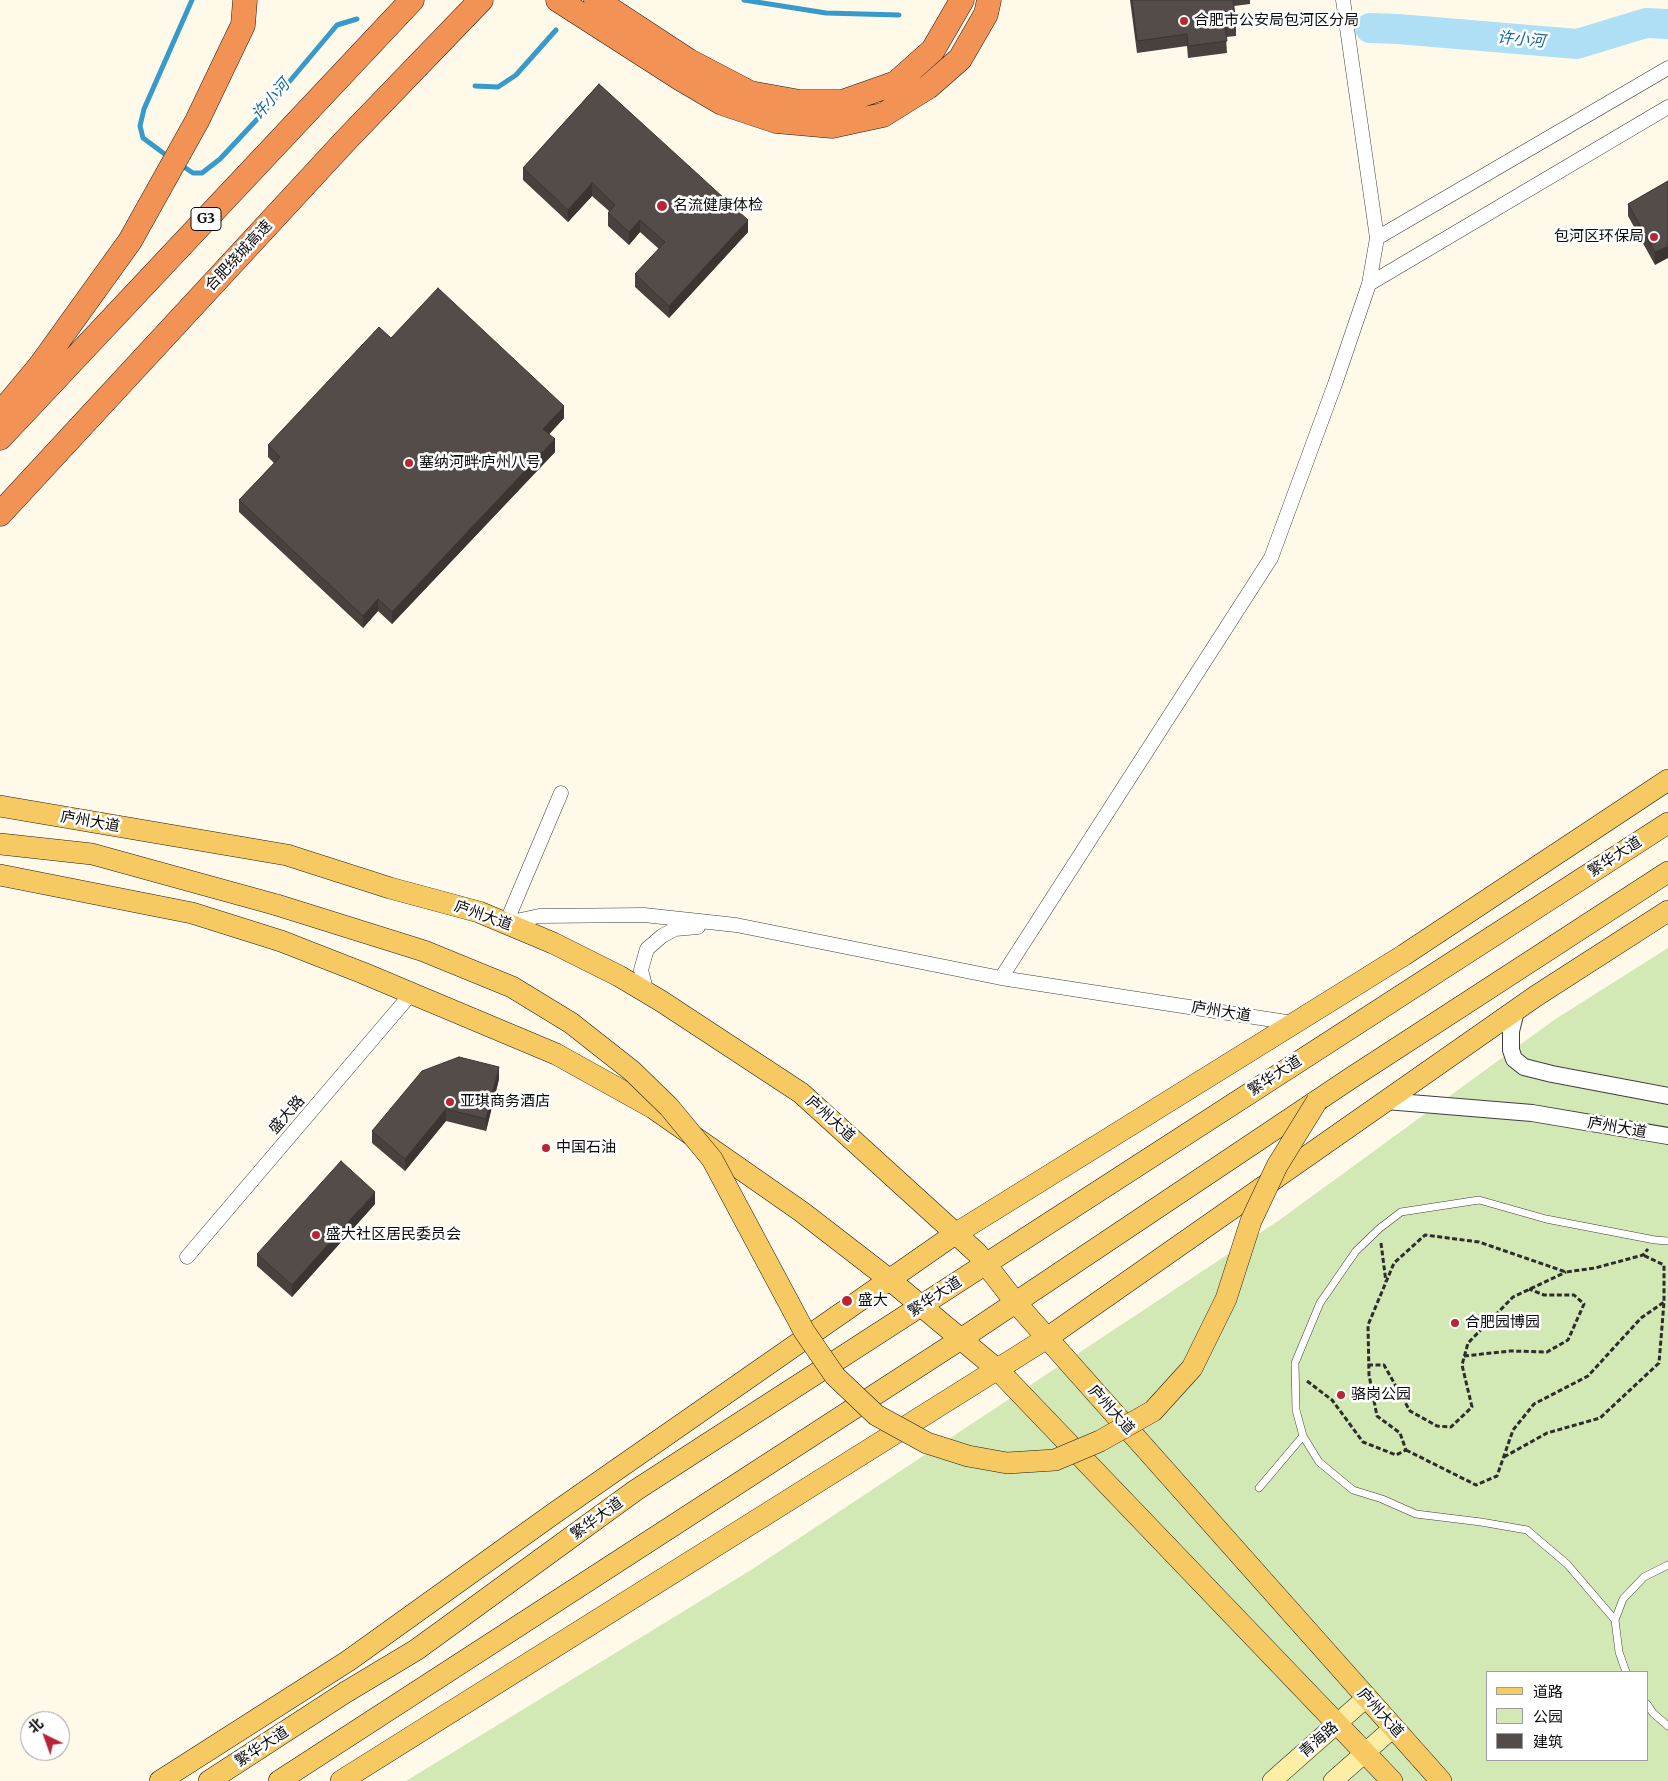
<!DOCTYPE html>
<html>
<head>
<meta charset="utf-8">
<style>
	body { margin:0 }
	#map { position:relative; width:1668px; height:1781px; overflow:hidden; background:#fff9ea; font-family:Merriweather,"Noto Sans SC",serif }
	canvas { display:block }
	.legend { position:absolute; left:1486px; top:1671px; width:162px; height:90px; box-sizing:border-box; background:#fff; border:1px solid #9d9d9d; margin:0; padding:6px 9px; list-style:none; font-size:15px; color:#0b0b0b }
	.legend li { display:flex; align-items:center; gap:10px; height:25px }
	.legend b { width:25px; border:1px solid #9d9d9d }
	.north { position:absolute; left:20px; top:1711px; width:50px; height:50px; box-sizing:border-box; background:#fff; border:1px solid #9d9d9d; border-radius:50%; rotate:318deg; font-size:14px; font-weight:700; line-height:20px; text-align:center; color:#0b0b0b }
	.north::after { content:''; display:block; margin:auto; width:18px; height:22px; background:#b82636; clip-path:polygon(50% 0,100% 100%,50% 72%,0 100%) }
</style>
</head>
<body>
<div id="map">
<canvas width="1668" height="1781"></canvas>
<ul class="legend">
<li><b style="height:6px;background:#f7c962"></b>道路</li>
<li><b style="height:14px;background:#d2e8b5"></b>公园</li>
<li><b style="height:14px;background:#544c48"></b>建筑</li>
</ul>
<div class="north">北</div>
</div>
<script>
const ctx = document.querySelector('canvas').getContext('2d');
ctx.lineJoin = 'round';
function fill(path, color) { ctx.fillStyle = color; ctx.fill(path, 'evenodd'); }
const poly = rows => new Path2D(rows.map(r => 'M' + r).join(''));
function trace(path, color, width, dash) { ctx.strokeStyle = color; ctx.lineWidth = width; ctx.lineCap = dash ? 'butt' : 'round'; ctx.setLineDash(dash || []); ctx.stroke(path); }
function write(font, color, halo, rows, align = 'center') {
  ctx.font = font + ' Merriweather,"Noto Sans SC",serif'; ctx.lineWidth = 5; ctx.setLineDash([]); ctx.textBaseline = 'middle'; ctx.strokeStyle = halo; ctx.fillStyle = color; for (const [text, x, y, turn = 0] of rows) {
    ctx.save(); ctx.translate(x, y); ctx.rotate((+turn || 0) * Math.PI / 180); ctx.textAlign = isNaN(turn) ? turn : align; if (halo) ctx.strokeText(text, 0, 0); ctx.fillText(text, 0, 0); ctx.restore();
  }
}
fill(poly([
	[1668,948,1668,1781,406,1781,751,1570,1278,1221,1554,1020],
	[1487,1672,1647,1672,1647,1760,1487,1760]
]), '#d2e8b5');
trace(poly([
	[744,0,826,13,899,15],
	[475,86,498,87,516,75,556,30],
	[166,155,143,138,140,126,144,109,192,0],
	[184,167,193,173,202,173,220,159,263,113,337,25,357,19]
]), '#379acb', 5);
trace(poly([
	[1370,28,1398,29,1577,44,1646,23,1668,24]
]), '#afdff5', 30);
const service = poly([
	[1259,1488,1303,1436],
	[1615,1620,1567,1564,1527,1530,1481,1522,1416,1514,1382,1499,1353,1490,1319,1462,1303,1436,1296,1410,1295,1363,1320,1303,1356,1251,1380,1228,1401,1212,1479,1200,1546,1219,1655,1240,1668,1241],
	[1626,1672,1619,1652,1615,1620,1623,1599,1644,1577,1668,1565],
	[1647,1704,1653,1713,1668,1726]
]);
const minor = poly([
	[1377,238,1668,68],
	[1369,284,1668,107],
	[506,923,561,793],
	[507,923,539,916,644,915,736,925,1001,978,1293,1023],
	[1001,978,1271,558,1335,384,1369,284,1377,238,1343,0],
	[647,993,641,970,647,949,662,936,675,929,698,927],
	[187,1257,411,994]
]);
const tertiary = poly([
	[1516,1011,1511,1031,1511,1050,1514,1059,1524,1067,1552,1074,1668,1096],
	[1386,1101,1532,1113,1668,1136]
]);
const secondary = poly([
	[1272,1781,1366,1698],
	[1333,1781,1393,1728]
]);
const primary = poly([
	[0,806,287,855,390,888,479,912,553,943,619,976,661,1001,801,1093,977,1253,1016,1303,1441,1781],
	[0,844,92,854,277,905],
	[0,875,192,913,281,941,363,973,556,1054,653,1108,802,1212,890,1280,998,1370,1392,1781],
	[160,1781,348,1661,553,1514,955,1234,1404,955,1668,780],
	[209,1781,346,1692,416,1650,636,1490,1668,823],
	[279,1781,961,1339,1351,1078,1668,872],
	[341,1781,1047,1338,1536,996,1668,911]
]);
const motorway = poly([
	[558,0,681,79,722,103,776,121,832,126,883,115,928,87,960,59,986,14,989,0],
	[596,0,689,61,750,93,800,102,842,102,896,83,933,50,962,0],
	[0,414,40,366,130,241,197,121,243,25,245,0],
	[0,438,412,0],
	[0,514,347,139,481,0]
]);
trace(service, '#3e3e3e', 8);
trace(minor, '#3e3e3e', 15);
trace(tertiary, '#3e3e3e', 18);
trace(secondary, '#2d2d2d', 20);
trace(primary, '#1c1c1c', 22);
trace(motorway, '#1c1c1c', 25);
trace(poly([
	[1381,1243,1386,1282],
	[1464,1356,1510,1351,1547,1352,1568,1340,1584,1304,1574,1295,1544,1295,1529,1289],
	[1368,1365,1384,1365,1410,1411,1437,1426,1451,1427,1472,1407,1462,1365,1468,1343,1513,1297,1566,1272],
	[1307,1381,1332,1400,1363,1442,1396,1455,1406,1450,1400,1433,1377,1416,1369,1375,1368,1325,1394,1263,1425,1235,1479,1242,1566,1272,1595,1268,1643,1255,1648,1249],
	[1406,1450,1476,1485,1497,1476,1513,1430,1534,1404,1588,1376,1641,1318,1664,1302],
	[1504,1457,1547,1433,1600,1418,1659,1363,1664,1302,1664,1265,1643,1255]
]), '#2d2d2d', 3, [5, 2.5]);
trace(service, '#fff', 7);
trace(minor, '#fff', 14);
trace(tertiary, '#fff', 16);
trace(secondary, '#feeea5', 19);
trace(primary, '#f7c962', 21);
trace(motorway, '#f29254', 24);
const primaryBridge = poly([
	[277,905,424,951,512,987,571,1023,632,1071,669,1107,712,1159,804,1331,835,1376,876,1415,927,1443,968,1456,1007,1463,1055,1460,1100,1441,1153,1411,1192,1368,1226,1299,1251,1221,1277,1166,1317,1101]
]);
trace(primaryBridge, '#1c1c1c', 22, []);
trace(primaryBridge, '#f7c962', 21);
fill(poly([
	[1130,0,1250,0,1250,4,1234,6,1236,24,1236,36,1226,37,1227,53,1188,58,1187,46,1137,53],
	[599,84,748,232,669,318,635,287,635,274,659,249,640,232,629,245,608,226,608,213,609,211,592,196,568,222,523,180,523,168],
	[1668,181,1655,265,1628,216,1628,204],
	[391,338,564,418,549,434,555,452,392,624,378,611,363,628,239,512,239,500,274,463,268,457,268,445],
	[499,1079,486,1131,446,1121,405,1171,372,1143,372,1131],
	[375,1204,292,1297,257,1266,257,1254]
]), '#48413e');
fill(poly([
	[592,183,592,196,568,222,568,210],
	[640,220,640,232,629,245,629,232],
	[748,220,748,232,669,318,669,306],
	[1668,246,1668,258,1655,265,1655,252],
	[564,406,564,418,543,441,543,429],
	[555,439,555,452,392,624,392,612],
	[378,599,378,611,363,628,363,616],
	[499,1067,499,1079,486,1131,486,1119],
	[446,1109,446,1121,405,1171,405,1159],
	[375,1192,375,1204,292,1297,292,1285]
]), '#3b3532');
const building = poly([
	[1132,0,1233,0,1236,24,1225,25,1227,41,1188,46,1187,34,1137,41,1132,0],
	[599,84,748,220,669,306,635,274,665,242,640,220,629,232,608,213,615,205,592,183,568,210,523,168,599,84],
	[1668,181,1668,246,1655,252,1628,204,1668,181],
	[438,288,564,406,543,429,555,439,392,612,378,599,363,616,239,500,280,457,268,445,379,327,391,338,438,288],
	[459,1057,499,1067,486,1119,446,1109,405,1159,372,1131,422,1071,459,1057],
	[341,1161,375,1192,292,1285,257,1254,341,1161]
]);
fill(building, '#544c48');
trace(building, '#3b3532', 1);
for (const [x, y, r, color] of [
	[1184,21,5,"#b82636"],
	[662,206,6,"#b82636"],
	[1654,237,5,"#b82636"],
	[409,463,5,"#b82636"],
	[450,1102,5,"#b82636"],
	[546,1148,5,"#b82636"],
	[316,1235,5,"#b82636"],
	[847,1301,6,"#b82636"],
	[1455,1323,5,"#b82636"],
	[1341,1395,5,"#b82636"]
]) { const dot = new Path2D(); dot.arc(x, y, r, 0, 2 * Math.PI); ctx.fillStyle = color; ctx.fill(dot); trace(dot, '#fff', 2); }
for (const [x, y, w] of [
	[206,219,30]
]) { const box = new Path2D(); box.roundRect(x - w / 2, y - 11.5, w, 23, 4); ctx.fillStyle = '#fff'; ctx.fill(box); trace(box, '#0b0b0b', 1); }
write('bold 14px', '#0b0b0b', null, [
	["G3",206,219]
]);
write('15px', '#0b0b0b', '#fff', [
	["合肥市公安局包河区分局",1194,21],
	["名流健康体检",673,206],
	["包河区环保局",1644,237,"right"],
	["塞纳河畔·庐州八号",419,463],
	["亚琪商务酒店",460,1102],
	["中国石油",556,1148],
	["盛大社区居民委员会",326,1235],
	["盛大",858,1301],
	["合肥园博园",1465,1323],
	["骆岗公园",1351,1395]
], 'left');
write('15px', '#0b0b0b', '#fff', [
	["合肥绕城高速",239,256,-47],
	["庐州大道",90,822,10],
	["繁华大道",1615,857,-33],
	["庐州大道",483,916,20],
	["庐州大道",1221,1012,9],
	["繁华大道",1275,1076,-33],
	["盛大路",287,1115,-49],
	["庐州大道",830,1119,42],
	["庐州大道",1617,1128,10],
	["繁华大道",935,1297,-33],
	["庐州大道",1111,1410,48],
	["繁华大道",597,1519,-36],
	["庐州大道",1380,1713,48],
	["青海路",1319,1740,-41],
	["繁华大道",262,1747,-33]
]);
write('italic 16px', '#17699a', '#fff', [
	["许小河",1521,40,5],
	["许小河",271,100,-49]
]);
</script>
</body>
</html>
